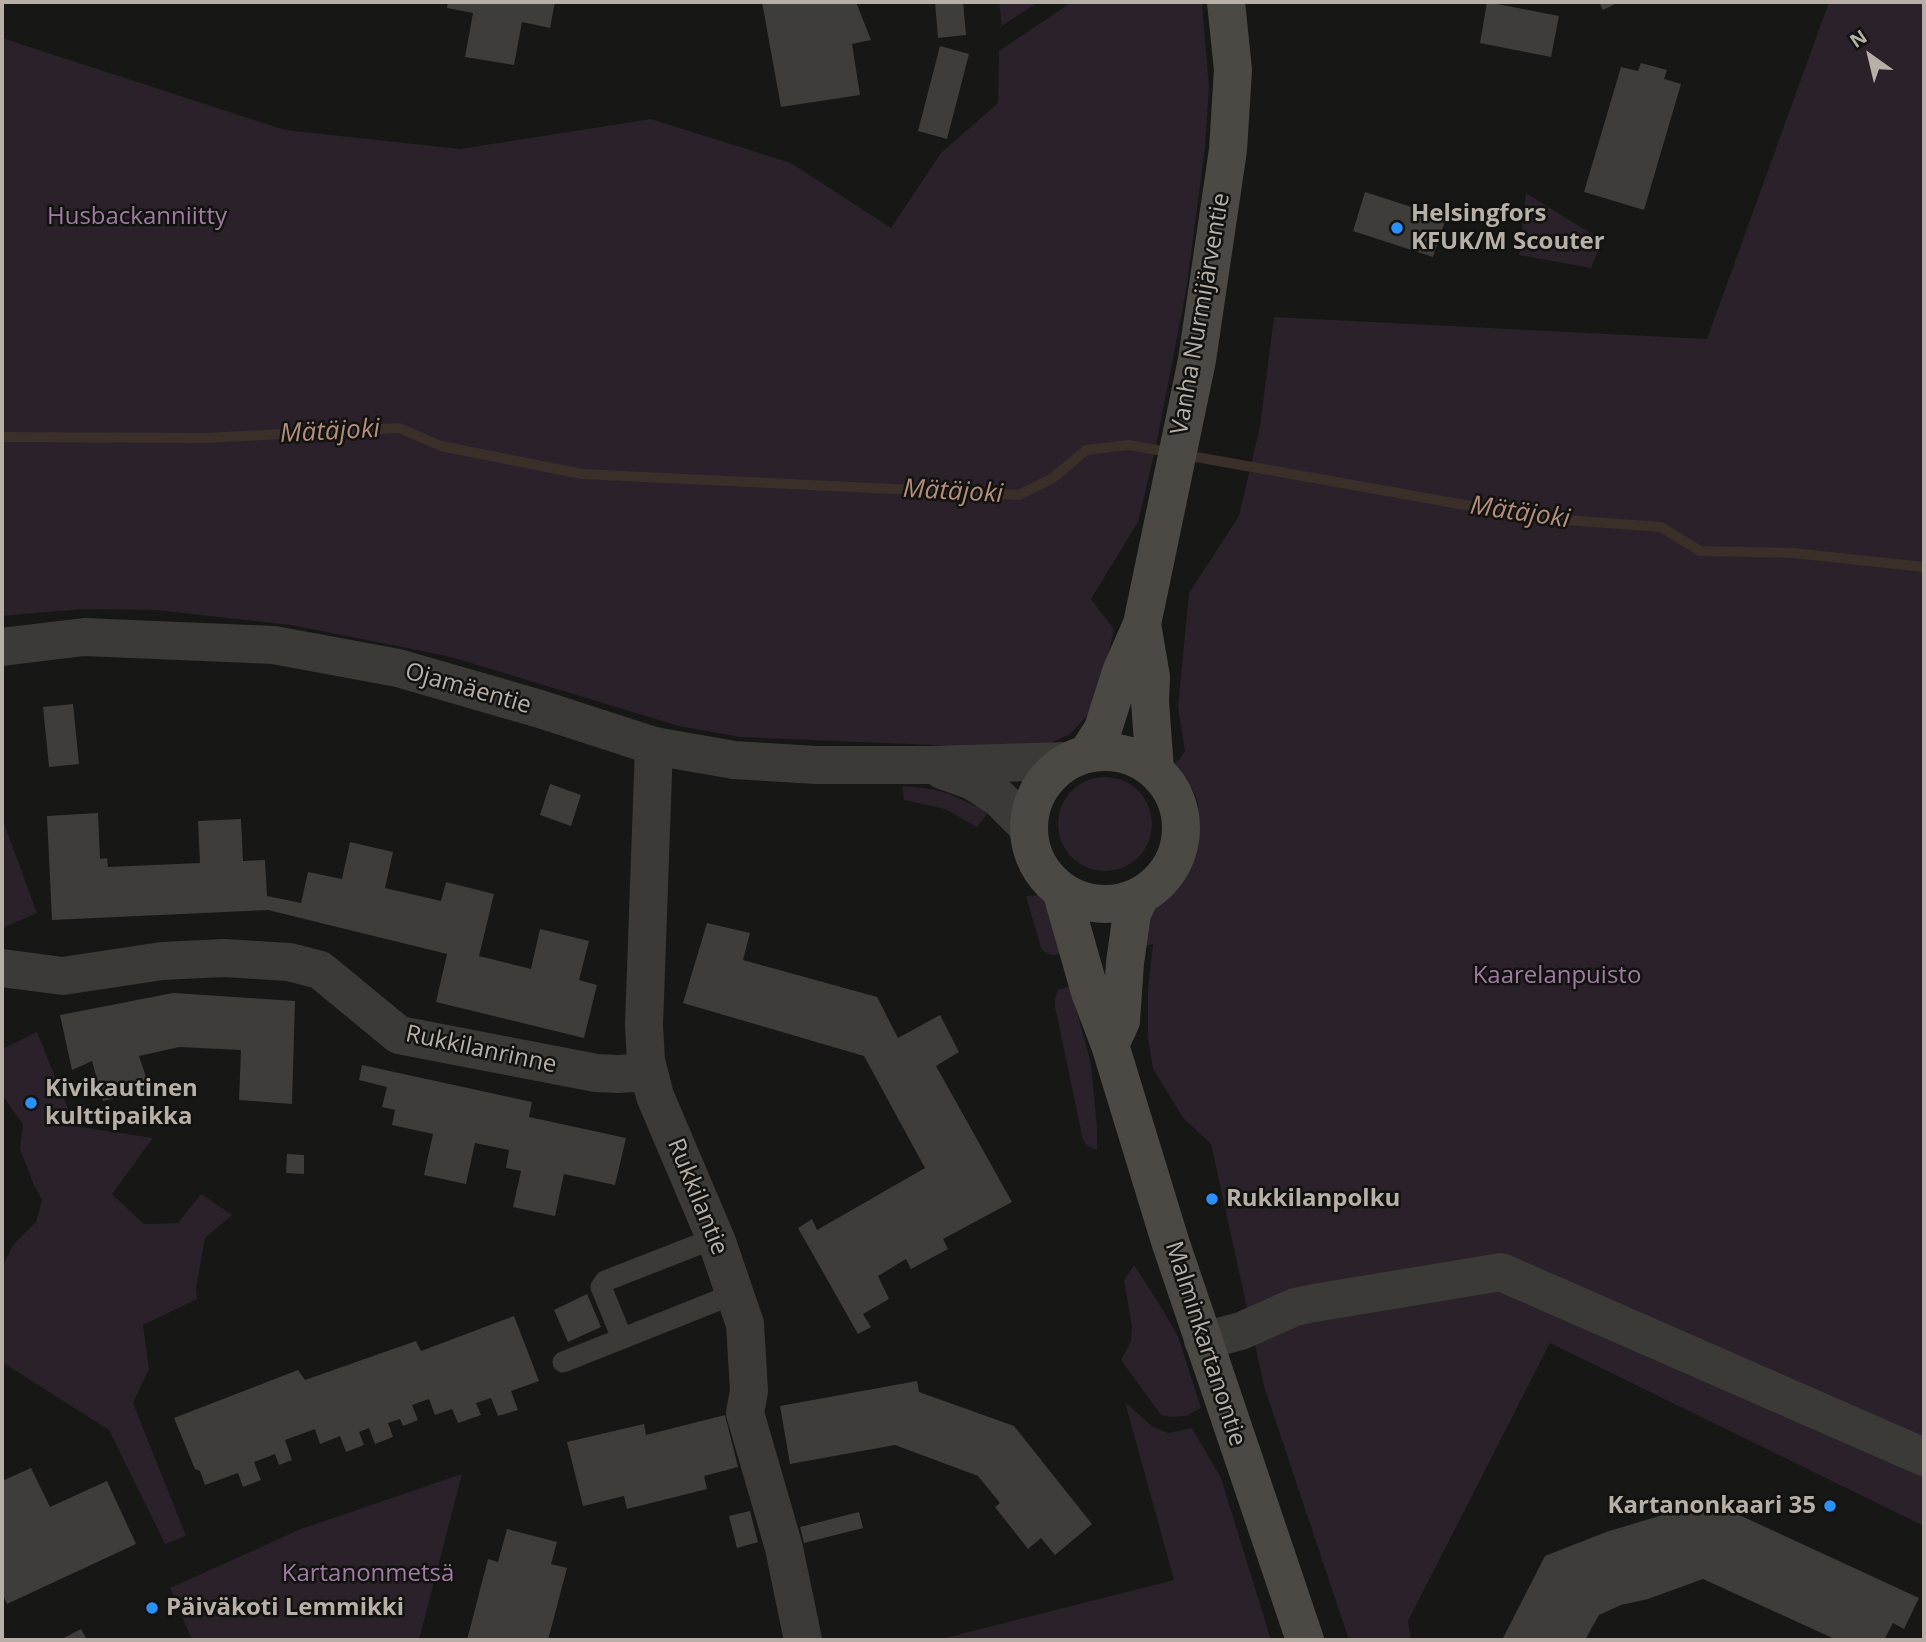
<!DOCTYPE html>
<html>
<head>
<meta charset="utf-8">
<style>
	body { margin:0 }
	#map { position:relative; width:1926px; height:1642px; overflow:hidden; background:#171715; font-family:"Open Sans",sans-serif }
	canvas { display:block }
	.frame { position:absolute; inset:0; border:4px solid #b8afa6; pointer-events:none }
	.north { position:absolute; left:1835px; top:21px; width:70px; height:70px; -webkit-text-stroke:5px #121210; paint-order:stroke; rotate:326deg; font-size:19px; font-weight:700; line-height:28px; text-align:center; color:#b8afa6 }
	.north::after { content:''; display:block; margin:auto; width:24px; height:32px; background:#b8afa6; clip-path:polygon(50% 0,100% 100%,50% 72%,0 100%) }
</style>
</head>
<body>
<div id="map">
<canvas width="1926" height="1642"></canvas>
<div class="frame"></div>
<div class="north">N</div>
</div>
<script>
const ctx = document.querySelector('canvas').getContext('2d');
ctx.lineJoin = 'round';
function fill(path, color) { ctx.fillStyle = color; ctx.fill(path, 'evenodd'); }
const poly = rows => new Path2D(rows.map(r => 'M' + r).join(''));
function trace(path, color, width, dash) { ctx.strokeStyle = color; ctx.lineWidth = width; ctx.lineCap = dash ? 'butt' : 'round'; ctx.setLineDash(dash || []); ctx.stroke(path); }
function write(font, color, halo, rows, align = 'center') {
  ctx.font = font + ' "Open Sans",sans-serif'; ctx.lineWidth = 5; ctx.setLineDash([]); ctx.textBaseline = 'middle'; ctx.strokeStyle = halo; ctx.fillStyle = color; for (const [text, x, y, turn = 0] of rows) {
    ctx.save(); ctx.translate(x, y); ctx.rotate((+turn || 0) * Math.PI / 180); ctx.textAlign = isNaN(turn) ? turn : align; if (halo) ctx.strokeText(text, 0, 0); ctx.fillText(text, 0, 0); ctx.restore();
  }
}
fill(poly([
	[999,2,1038,2,1002,26],
	[1072,2,1202,2,1209,88,1205,148,1186,291,1156,446,1138,522,1091,599,1114,629,1102,682,1090,713,1070,734,1046,745,1030,749,740,737,679,726,451,657,291,625,156,610,83,609,2,616,2,38,285,130,460,149,651,119,791,163,891,228,941,153,998,103,999,51],
	[1829,2,1924,2,1924,1526,1550,1343,1408,1621,1411,1640,1349,1640,1264,1386,1211,1144,1184,1119,1153,1069,1148,1038,1148,989,1153,944,1138,948,1150,915,1179,883,1190,867,1195,856,1199,827,1198,804,1195,794,1175,762,1179,760,1185,751,1178,707,1189,593,1239,516,1260,426,1274,317,1707,339],
	[1526,193,1603,241,1591,268,1519,255],
	'1058 824a47 47 0 1 1 94 0a47 47 0 1 1-94 0Z',
	[902,786,932,789,947,793,980,808,988,813,977,827,945,809,904,800],
	[2,818,37,913,2,928],
	[1042,895,1050,909,1065,953,1052,955,1043,951,1041,948,1026,896],
	[1070,986,1091,1064,1097,1128,1097,1150,1086,1145,1083,1140,1055,1007,1055,998,1058,990],
	[37,1032,75,1126,153,1138,112,1194,144,1224,178,1223,201,1194,232,1215,205,1238,196,1288,197,1299,143,1325,149,1369,133,1403,186,1536,165,1544,109,1430,2,1362,2,1268,13,1245,36,1222,42,1200,33,1183,20,1149,23,1124,2,1095,2,1049],
	[1134,1265,1158,1302,1178,1336,1201,1408,1186,1416,1170,1417,1161,1415,1121,1360,1131,1341,1132,1326,1124,1280],
	[1125,1402,1153,1427,1168,1433,1192,1428,1221,1478,1271,1640,937,1640,1174,1580],
	[462,1474,419,1640,192,1640,170,1588,301,1529]
]), '#2a212a');
trace(poly([
	[2,437,205,438,399,428,441,446,582,474,1019,495,1053,478,1086,450,1129,445,1538,518,1661,527,1700,551,1793,553,1924,567]
]), '#3b2f2a', 10);
fill(poly([
	[448,2,555,2,550,28,522,22,514,65,465,57,473,13,447,8],
	[762,2,856,2,871,40,852,44,860,95,781,107],
	[935,2,963,2,966,35,938,38],
	[1487,2,1559,16,1551,57,1480,43],
	[1599,2,1619,2,1603,10],
	[940,46,969,54,947,139,918,131],
	[1641,63,1667,70,1664,79,1681,84,1644,210,1584,192,1621,67,1638,71],
	[1365,192,1446,218,1433,257,1353,231],
	[73,704,79,764,49,767,43,707],
	[550,784,581,795,571,826,540,815],
	[98,813,100,859,107,858,108,867,200,863,198,821,241,819,243,861,265,860,267,896,301,903,308,872,342,879,350,842,393,852,385,888,441,901,446,882,494,894,479,956,531,969,540,929,589,941,579,980,597,985,584,1038,436,1002,447,954,268,910,52,920,47,816],
	[707,923,750,933,743,960,877,997,898,1038,940,1015,959,1052,936,1066,1012,1202,943,1239,948,1249,911,1269,906,1259,878,1276,889,1299,863,1314,871,1327,858,1334,798,1228,812,1219,817,1230,925,1168,864,1056,683,1003],
	[173,993,295,1001,292,1104,239,1100,241,1050,179,1047,139,1056,150,1089,103,1101,92,1061,72,1070,60,1015],
	[362,1065,532,1102,529,1117,626,1138,615,1185,564,1174,555,1216,513,1207,521,1171,506,1168,509,1150,475,1143,466,1184,424,1175,433,1134,392,1125,395,1110,382,1107,387,1087,359,1080],
	[287,1154,304,1155,304,1174,286,1173],
	[587,1294,601,1327,568,1342,554,1310],
	[514,1316,539,1381,511,1391,518,1410,498,1416,491,1398,476,1403,481,1415,458,1423,452,1409,435,1415,429,1399,412,1405,418,1420,403,1426,400,1419,388,1423,393,1437,375,1444,369,1428,359,1432,364,1445,346,1452,340,1436,320,1444,315,1429,285,1440,292,1460,279,1465,275,1454,254,1462,261,1480,243,1487,238,1473,205,1485,200,1471,195,1469,174,1418,298,1370,305,1380,416,1341,421,1351],
	[917,1381,919,1392,1014,1426,1092,1524,1055,1555,1041,1538,1028,1549,995,1507,1000,1503,978,1476,895,1445,790,1464,780,1406],
	[725,1415,738,1467,704,1476,707,1489,627,1509,624,1496,583,1506,567,1442,644,1424,646,1435],
	[31,1468,50,1507,107,1481,136,1544,7,1604,2,1593,2,1481],
	[1709,1501,1919,1598,1904,1629,1893,1623,1884,1640,1837,1640,1703,1579,1648,1599,1621,1605,1599,1615,1585,1640,1502,1640,1545,1556,1606,1532],
	[750,1511,758,1542,737,1548,729,1516],
	[859,1512,863,1528,804,1543,800,1527],
	[507,1529,557,1542,551,1564,567,1568,548,1640,467,1640,488,1559,498,1562],
	[81,1629,87,1640,60,1640]
]), '#3f3d3a');
trace(poly([
	[622,1338,601,1287,605,1281,715,1238],
	[563,1362,734,1294]
]), '#3c3a36', 21);
trace(poly([
	[654,746,644,1025,646,1061,655,1096,717,1242,745,1324,749,1391,745,1413,784,1548,803,1640],
	[2,968,63,976,162,961,224,958,289,962,320,970,399,1035,596,1073,618,1074,649,1072],
	[1203,1341,1241,1331,1295,1307,1314,1303,1501,1272,1924,1457]
]), '#3c3a36', 38);
trace(poly([
	[2,647,84,637,274,645,398,668,540,709,654,746,734,760,816,765,930,765,1067,761],
	[942,770,973,781,999,798,1029,828]
]), '#3c3a36', 38);
trace(poly([
	[1142,624,1151,677,1150,701,1155,770],
	'1029 828a76 76 0 1 1 152 0a76 76 0 1 1-152 0Z',
	[1087,754,1103,729,1121,672,1142,624,1197,360,1228,150,1233,70,1226,2],
	[1061,890,1090,992,1110,1045,1170,1241,1305,1640],
	[1110,1045,1121,1021,1125,963,1132,913,1141,895]
]), '#4c4944', 38);
for (const [x, y, r, color] of [
	[1397,228,7,"#2a91fa"],
	[31,1103,7,"#2a91fa"],
	[1212,1199,7,"#2a91fa"],
	[1830,1506,7,"#2a91fa"],
	[152,1608,7,"#2a91fa"]
]) { const dot = new Path2D(); dot.arc(x, y, r, 0, 2 * Math.PI); ctx.fillStyle = color; ctx.fill(dot); trace(dot, '#121210', 2.5); }
write('bold 24px', '#b8afa6', '#121210', [
	["Helsingfors",1411,214],
	["KFUK/M Scouter",1411,242],
	["Kivikautinen",45,1089],
	["kulttipaikka",45,1117],
	["Rukkilanpolku",1226,1199],
	["Kartanonkaari 35",1816,1506,"right"],
	["Päiväkoti Lemmikki",166,1608]
], 'left');
write('24px', '#a07ca4', '#121210', [
	["Husbackanniitty",137,217],
	["Kaarelanpuisto",1557,976],
	["Kartanonmetsä",368,1574]
]);
write('24px', '#b8afa6', '#121210', [
	["Vanha Nurmijärventie",1201,314,-80],
	["Ojamäentie",468,689,16],
	["Rukkilanrinne",481,1050,12],
	["Rukkilantie",697,1197,68],
	["Malminkartanontie",1205,1344,72]
]);
write('italic 26px', '#b48d7b', '#121210', [
	["Mätäjoki",330,432,-3],
	["Mätäjoki",953,492,3],
	["Mätäjoki",1520,513,8]
]);
</script>
</body>
</html>
